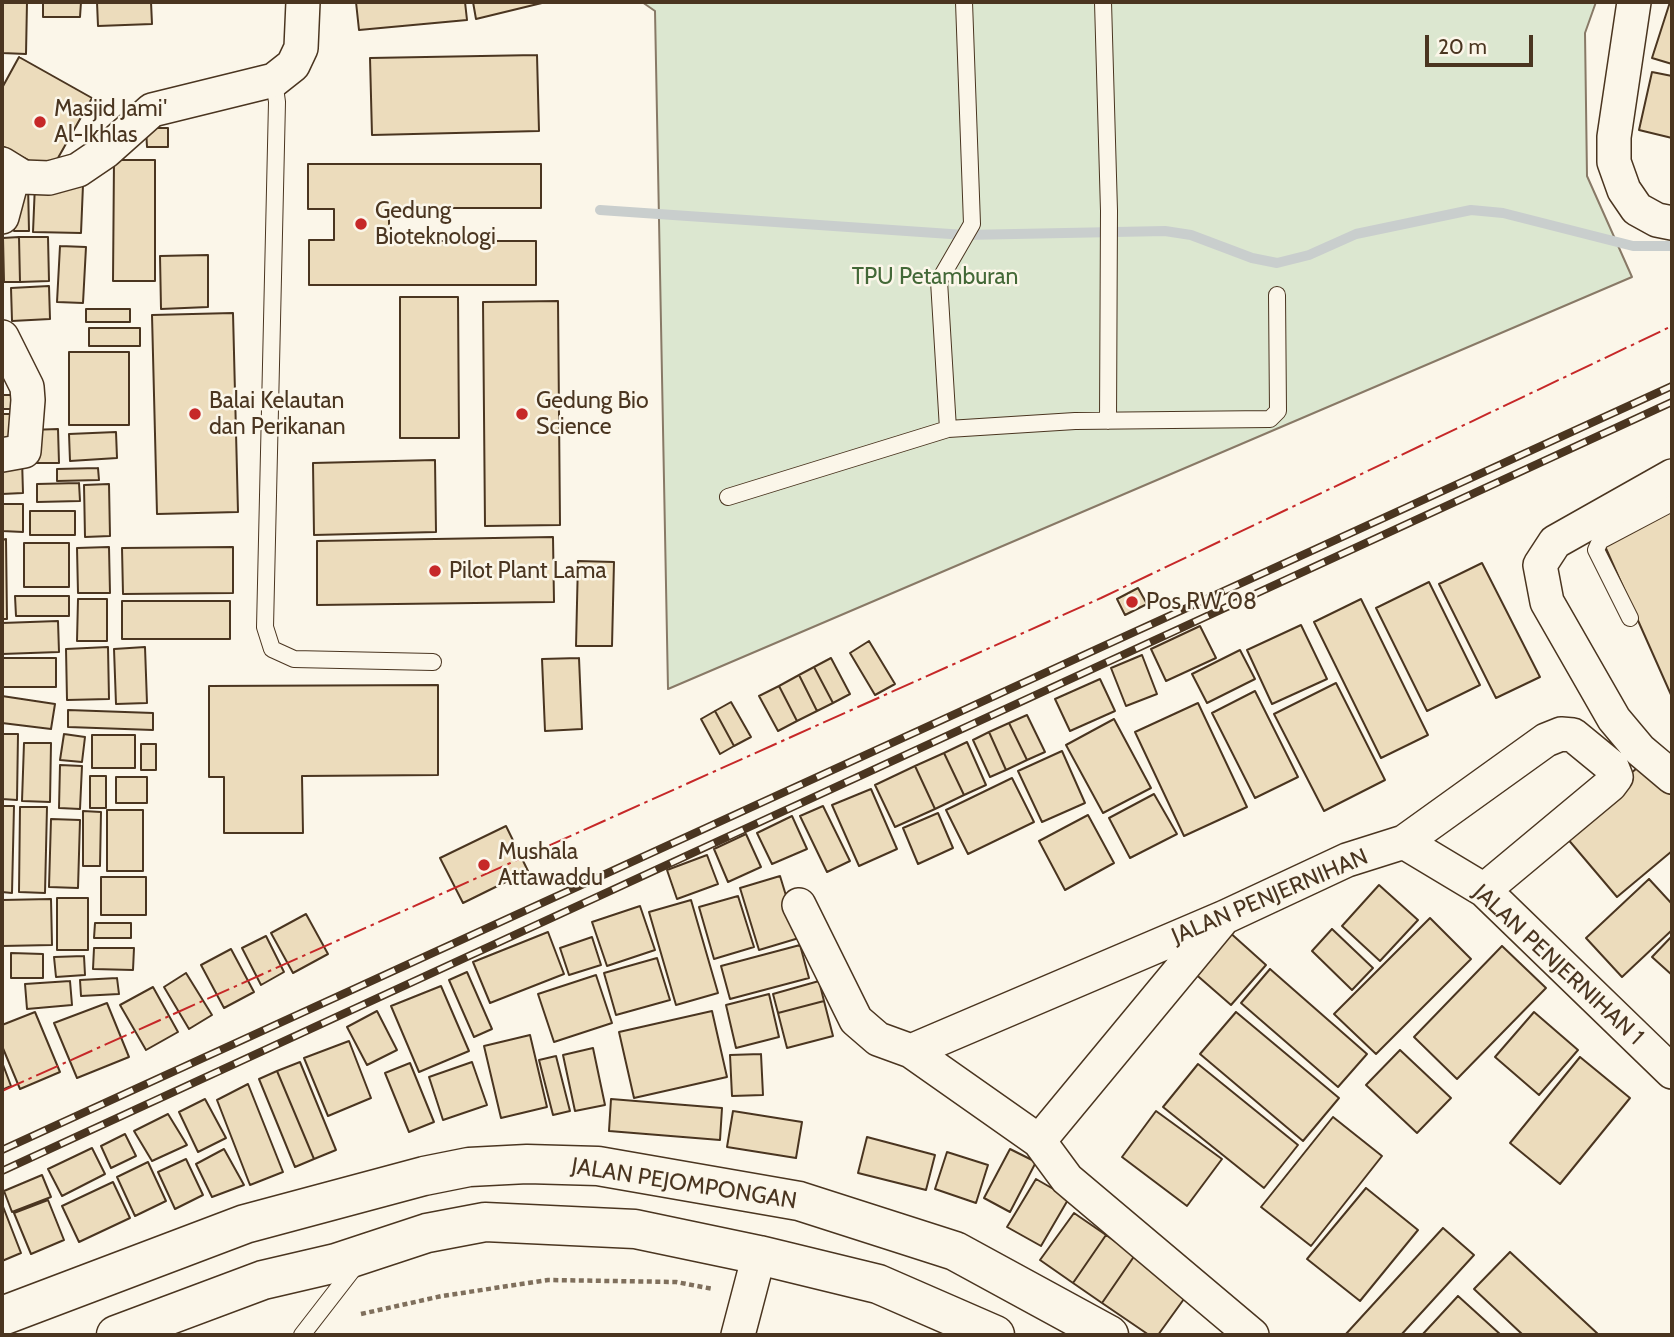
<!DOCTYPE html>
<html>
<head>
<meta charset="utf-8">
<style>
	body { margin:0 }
	#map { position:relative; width:1674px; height:1337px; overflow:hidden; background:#fbf6e9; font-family:Cabin,sans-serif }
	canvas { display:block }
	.frame { position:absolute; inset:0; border:4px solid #4a3520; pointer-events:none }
	.scale { position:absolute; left:1425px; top:35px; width:108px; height:32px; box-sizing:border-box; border:4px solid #4a3520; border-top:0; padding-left:9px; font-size:21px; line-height:24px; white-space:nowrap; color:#4a3520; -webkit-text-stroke:5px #fbf6e9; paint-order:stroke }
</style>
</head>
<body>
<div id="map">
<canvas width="1674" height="1337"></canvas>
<div class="frame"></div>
<div class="scale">20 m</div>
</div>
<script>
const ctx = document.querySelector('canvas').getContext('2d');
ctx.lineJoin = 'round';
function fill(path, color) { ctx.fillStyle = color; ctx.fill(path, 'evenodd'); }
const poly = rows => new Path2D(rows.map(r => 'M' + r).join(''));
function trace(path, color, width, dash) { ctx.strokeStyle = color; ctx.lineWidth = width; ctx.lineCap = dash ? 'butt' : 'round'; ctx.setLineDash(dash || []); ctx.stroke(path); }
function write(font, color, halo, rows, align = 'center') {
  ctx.font = font + ' Cabin,sans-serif'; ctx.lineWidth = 5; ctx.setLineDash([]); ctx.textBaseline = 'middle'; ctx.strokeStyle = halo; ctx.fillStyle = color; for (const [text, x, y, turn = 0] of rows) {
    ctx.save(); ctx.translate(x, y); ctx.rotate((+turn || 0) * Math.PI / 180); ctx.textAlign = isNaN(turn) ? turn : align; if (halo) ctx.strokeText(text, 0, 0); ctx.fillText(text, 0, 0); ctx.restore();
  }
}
const green = poly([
	[642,2,1596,2,1585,33,1587,176,1632,277,668,689,655,11,642,2]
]);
fill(green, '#dce7d0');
trace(green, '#887966', 2);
trace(poly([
	[600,210,965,235,1165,231,1191,235,1252,258,1277,263,1309,255,1356,234,1471,210,1503,213,1633,246,1672,246]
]), '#c9cecd', 10);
const building = poly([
	[2,2,27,2,26,54,2,53,2,2],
	[43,2,81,2,80,17,43,17,43,2],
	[97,2,151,2,152,24,98,26,97,2],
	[356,2,465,2,467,20,359,30,356,2],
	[473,2,546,2,476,19,473,2],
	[1670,2,1672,2,1672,64,1652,58,1670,2],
	[537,55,539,131,372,135,370,58,537,55],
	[19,57,92,98,50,172,2,146,2,88,19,57],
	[1652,72,1672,76,1672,138,1639,130,1652,72],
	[146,128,168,128,168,147,147,147,146,128],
	[114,160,155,160,155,281,113,281,114,160],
	[308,164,541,164,541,208,389,208,389,241,536,241,536,285,309,285,309,240,334,240,334,209,308,209,308,164],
	[13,183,28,183,29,231,14,231,13,183],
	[35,184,83,185,81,233,33,232,35,184],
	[19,237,48,237,49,281,20,282,19,237],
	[19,237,20,282,4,282,3,238,19,237],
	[60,246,86,247,83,303,57,302,60,246],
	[208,255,208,307,161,309,160,256,208,255],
	[49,286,50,319,12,321,11,288,49,286],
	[400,297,458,297,459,438,400,438,400,297],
	[558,301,560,525,485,526,483,302,558,301],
	[86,309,130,309,130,322,86,322,86,309],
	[233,313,238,512,157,514,152,315,233,313],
	[89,328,140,328,140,346,89,346,89,328],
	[69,352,129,352,129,425,69,425,69,352],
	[2,395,21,395,21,409,2,409,2,395],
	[2,414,19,414,19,447,2,448,2,414],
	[58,429,59,463,31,463,30,430,58,429],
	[116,432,117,458,70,461,69,434,116,432],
	[2,459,22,459,23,493,2,494,2,459],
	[435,460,436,532,314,535,313,463,435,460],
	[98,468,99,480,57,481,57,469,98,468],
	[79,483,80,501,37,502,37,484,79,483],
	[109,484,110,536,85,537,84,485,109,484],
	[2,504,23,504,23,532,2,531,2,504],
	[1672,510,1672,697,1604,544,1672,510],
	[30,511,75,511,75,535,30,535,30,511],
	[553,537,554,602,317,605,317,541,553,537],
	[6,539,7,619,2,619,2,540,6,539],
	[24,543,69,543,69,587,24,587,24,543],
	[109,547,110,593,78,593,77,548,109,547],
	[233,547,233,593,123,594,122,548,233,547],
	[578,561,614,562,612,646,576,646,578,561],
	[1482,563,1540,677,1496,698,1439,584,1482,563],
	[1429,582,1480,685,1427,711,1376,608,1429,582],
	[1138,588,1147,604,1125,615,1117,599,1138,588],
	[15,596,69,596,69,616,16,616,15,596],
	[78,599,107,599,107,641,77,641,78,599],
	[1361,599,1428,735,1381,758,1314,622,1361,599],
	[122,601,230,601,230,639,122,639,122,601],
	[58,621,59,652,2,654,2,623,58,621],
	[1301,625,1327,679,1272,704,1247,650,1301,625],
	[1200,626,1216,658,1166,681,1151,649,1200,626],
	[869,641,895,684,875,695,850,653,869,641],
	[108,647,109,699,67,700,66,649,108,647],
	[145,647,147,703,116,704,114,649,145,647],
	[1240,650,1255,679,1207,703,1192,674,1240,650],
	[1142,655,1157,694,1126,706,1111,668,1142,655],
	[2,658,56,658,56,687,2,687,2,658],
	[579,658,582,729,545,731,542,659,579,658],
	[831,658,850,694,833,703,814,667,831,658],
	[814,667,833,703,817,711,799,675,814,667],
	[799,675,817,711,797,721,779,686,799,675],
	[1100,679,1115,711,1070,731,1055,699,1100,679],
	[1336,683,1385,780,1324,811,1274,714,1336,683],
	[438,685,438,775,302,776,303,833,224,833,224,777,209,777,209,686,438,685],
	[779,686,797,721,778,731,759,696,779,686],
	[1255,691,1298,777,1255,798,1212,713,1255,691],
	[2,696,55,704,51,729,2,723,2,696],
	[731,702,751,737,734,746,715,711,731,702],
	[1198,703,1247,807,1184,836,1135,732,1198,703],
	[68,710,153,713,153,730,68,727,68,710],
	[715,711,734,746,720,754,701,719,715,711],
	[1027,715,1045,752,1027,760,1009,723,1027,715],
	[1114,719,1151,788,1103,813,1066,745,1114,719],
	[1009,723,1027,760,1006,770,989,732,1009,723],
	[989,732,1006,770,990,777,973,740,989,732],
	[2,734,18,734,17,800,2,799,2,734],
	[64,734,85,737,82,762,60,760,64,734],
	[92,735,135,735,135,768,92,768,92,735],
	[967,742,986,785,964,795,944,753,967,742],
	[24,743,51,743,50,802,22,801,24,743],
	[141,744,156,744,156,770,141,770,141,744],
	[1062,751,1085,803,1042,822,1018,771,1062,751],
	[944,753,964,795,935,809,915,766,944,753],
	[1648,759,1672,787,1672,851,1617,897,1561,831,1648,759],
	[60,765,82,766,80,809,59,808,60,765],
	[915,766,935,809,895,827,875,785,915,766],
	[90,776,106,776,106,808,90,808,90,776],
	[116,777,147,777,147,803,116,803,116,777],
	[1012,778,1034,822,968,854,946,810,1012,778],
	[871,789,897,849,859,866,832,805,871,789],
	[1154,794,1177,834,1130,858,1109,818,1154,794],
	[2,806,14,806,12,893,2,892,2,806],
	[823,806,850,861,827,872,800,816,823,806],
	[20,807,47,807,45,893,19,892,20,807],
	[107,810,143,810,143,871,107,871,107,810],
	[83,811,101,812,100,866,83,866,83,811],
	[938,813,953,848,918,864,903,828,938,813],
	[1088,815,1114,863,1065,890,1039,841,1088,815],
	[792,816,807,849,772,864,757,833,792,816],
	[51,819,80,820,78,888,49,887,51,819],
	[506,826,528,871,463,903,440,858,506,826],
	[746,834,761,867,728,882,714,849,746,834],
	[707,855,718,884,677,899,667,870,707,855],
	[780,876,799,938,759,950,740,888,780,876],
	[101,877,146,877,146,915,101,915,101,877],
	[1649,879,1672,904,1672,930,1622,977,1586,938,1649,879],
	[1379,885,1418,920,1380,961,1342,926,1379,885],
	[738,896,754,947,714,959,699,907,738,896],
	[57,898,88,898,88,950,57,950,57,898],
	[51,899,52,945,2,946,2,900,51,899],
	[691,900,718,993,676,1005,649,912,691,900],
	[640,906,655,950,607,966,592,922,640,906],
	[306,914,328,954,293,973,271,933,306,914],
	[1430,918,1471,959,1376,1054,1334,1014,1430,918],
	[95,923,131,923,131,938,94,938,95,923],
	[1332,929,1373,968,1352,990,1312,951,1332,929],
	[1227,930,1266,965,1231,1005,1192,971,1227,930],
	[548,932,564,974,490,1003,473,962,548,932],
	[266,936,284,972,261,985,242,948,266,936],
	[1672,936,1672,975,1652,957,1672,936],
	[592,937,601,965,569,975,560,948,592,937],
	[800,945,809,978,730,999,721,966,800,945],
	[1502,946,1546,988,1457,1079,1414,1037,1502,946],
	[94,948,134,948,133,970,93,969,94,948],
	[231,949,254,992,224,1008,201,965,231,949],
	[11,953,43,954,43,978,11,978,11,953],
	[84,956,85,975,56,977,54,957,84,956],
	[657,958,670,1000,616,1015,604,973,657,958],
	[1270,969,1367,1054,1338,1087,1241,1003,1270,969],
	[467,972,492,1029,474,1037,449,980,467,972],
	[186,973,212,1015,189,1029,164,987,186,973],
	[596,975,612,1023,554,1042,538,994,596,975],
	[117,978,119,994,81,996,80,980,117,978],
	[70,981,72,1005,27,1009,25,984,70,981],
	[819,981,824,1001,778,1013,773,994,819,981],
	[441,986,469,1051,419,1072,391,1006,441,986],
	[153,987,178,1032,146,1050,120,1005,153,987],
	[769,994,779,1037,736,1048,726,1005,769,994],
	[824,1001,833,1036,787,1048,778,1013,824,1001],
	[107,1003,129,1057,77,1078,54,1023,107,1003],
	[377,1011,397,1050,367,1065,347,1027,377,1011],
	[712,1011,727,1077,634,1098,619,1032,712,1011],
	[35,1012,60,1072,20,1089,2,1046,2,1025,35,1012],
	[1236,1012,1339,1098,1303,1141,1200,1054,1236,1012],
	[1534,1012,1578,1050,1539,1095,1495,1057,1534,1012],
	[530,1035,547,1107,501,1118,484,1046,530,1035],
	[349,1041,371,1098,328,1116,304,1058,349,1041],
	[593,1048,605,1105,575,1111,563,1055,593,1048],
	[1400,1050,1451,1098,1417,1133,1366,1085,1400,1050],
	[761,1054,763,1095,732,1096,730,1055,761,1054],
	[556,1056,570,1111,553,1115,539,1060,556,1056],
	[1580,1057,1630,1098,1560,1184,1510,1143,1580,1057],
	[2,1062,11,1086,2,1090,2,1062],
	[300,1062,336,1150,314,1159,277,1071,300,1062],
	[472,1062,487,1105,443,1120,429,1077,472,1062],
	[410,1063,434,1122,409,1132,385,1073,410,1063],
	[1198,1064,1298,1145,1264,1188,1163,1107,1198,1064],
	[277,1071,314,1159,295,1167,259,1079,277,1071],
	[248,1084,283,1172,250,1185,217,1100,248,1084],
	[205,1099,226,1138,198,1152,179,1112,205,1099],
	[611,1099,722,1108,720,1140,609,1131,611,1099],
	[733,1111,802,1122,796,1158,727,1147,733,1111],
	[1156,1111,1222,1159,1187,1206,1122,1157,1156,1111],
	[168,1114,187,1145,152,1161,134,1131,168,1114],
	[1333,1117,1382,1156,1311,1246,1261,1207,1333,1117],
	[125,1134,136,1156,111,1168,101,1146,125,1134],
	[867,1137,935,1155,926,1190,858,1173,867,1137],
	[92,1148,105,1174,62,1196,48,1169,92,1148],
	[224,1149,244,1185,212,1197,196,1164,224,1149],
	[1010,1149,1036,1162,1010,1212,984,1198,1010,1149],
	[947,1152,988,1165,976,1203,935,1189,947,1152],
	[186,1159,203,1195,175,1209,158,1172,186,1159],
	[148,1162,166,1201,135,1216,117,1177,148,1162],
	[42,1175,51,1197,12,1212,4,1191,42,1175],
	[1036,1179,1069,1198,1041,1246,1007,1227,1036,1179],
	[113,1182,130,1218,79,1242,62,1206,113,1182],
	[1366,1188,1418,1230,1360,1301,1307,1259,1366,1188],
	[48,1200,64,1240,31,1254,14,1213,48,1200],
	[2,1204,21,1253,2,1261,2,1204],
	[1074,1213,1106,1235,1073,1283,1040,1260,1074,1213],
	[1443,1228,1474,1255,1401,1335,1345,1335,1443,1228],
	[1106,1235,1135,1255,1102,1303,1073,1283,1106,1235],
	[1510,1252,1599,1335,1523,1335,1474,1289,1510,1252],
	[1135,1255,1189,1292,1158,1335,1149,1335,1102,1303,1135,1255],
	[1458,1296,1501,1335,1422,1335,1458,1296]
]);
fill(building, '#ecdcbc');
trace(building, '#4a3520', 2);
const lane = poly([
	[1103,2,1109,211,1108,421],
	[274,80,277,102,265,627,272,649,294,659,433,662],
	[948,429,939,281,972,224,964,2],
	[728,497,948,429,1075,421,1270,419,1278,411,1277,295],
	[1630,618,1596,550,1600,541,1672,503],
	[302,1335,357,1264]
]);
const street = poly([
	[1634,2,1614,137,1614,162,1624,190,1637,209,1657,220,1672,223],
	[2,164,23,177,49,178,78,170,106,151,152,110,274,80,293,65,301,48,303,2],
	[2,217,14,172],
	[2,337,27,387,28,400,24,451,2,455],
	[1672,476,1555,542,1540,565,1547,602,1614,719,1640,750,1672,777],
	[1404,842,1484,890,1672,1072],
	[799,905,856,1020,878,1039,911,1051,1039,1141,1067,1179,1252,1335],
	[911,1051,1225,917,1347,860,1404,842,1546,740,1561,734,1573,735,1612,767,1616,777,1610,785,1484,890],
	[1039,1141,1221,921],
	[738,1335,759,1255]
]);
const primary = poly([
	[2,1316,245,1224,424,1176,469,1167,527,1164,598,1166,799,1201,955,1251,1109,1335],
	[116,1335,263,1280,336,1263,427,1233,485,1222,635,1229,759,1255,878,1284,995,1335]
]);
trace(lane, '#4a3520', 18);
trace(street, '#4a3520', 36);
trace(primary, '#4a3520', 41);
trace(poly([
	[361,1314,442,1296,548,1280,676,1282,713,1289]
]), '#7f6f5c', 4.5, [5, 3.5]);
trace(lane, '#fbf6e9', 16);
trace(street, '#fbf6e9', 33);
trace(primary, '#fbf6e9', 38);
const rail = poly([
	[2,1150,1672,386],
	[2,1171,1672,402]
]);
trace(rail, '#4a3520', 8);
trace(rail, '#fbf6e9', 5, [16]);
trace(poly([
	[2,1091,1101,598,1672,326]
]), '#c62828', 2, [24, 5, 3.5, 5]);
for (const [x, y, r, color] of [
	[40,122,7,"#c62828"],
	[361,224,7,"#c62828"],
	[195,414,7,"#c62828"],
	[522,414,7,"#c62828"],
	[435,571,7,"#c62828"],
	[1132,602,7,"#c62828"],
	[484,865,7,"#c62828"]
]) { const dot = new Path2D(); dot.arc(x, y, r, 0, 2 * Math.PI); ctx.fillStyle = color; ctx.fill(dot); trace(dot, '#fbf6e9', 2.5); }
write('23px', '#4a3520', '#fbf6e9', [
	["Masjid Jami'",54,109],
	["Al-Ikhlas",54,135],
	["Gedung",375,211],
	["Bioteknologi",375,237],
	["Balai Kelautan",209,401],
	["dan Perikanan",209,427],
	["Gedung Bio",536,401],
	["Science",536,427],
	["Pilot Plant Lama",449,571],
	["Pos RW 08",1146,602],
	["Mushala",498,852],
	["Attawaddu",498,878]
], 'left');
write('23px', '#436837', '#fbf6e9', [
	["TPU Petamburan",935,277]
]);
write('23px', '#4a3520', '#fbf6e9', [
	["JALAN PENJERNIHAN",1270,897,-23],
	["JALAN PENJERNIHAN 1",1558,965,43],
	["JALAN PEJOMPONGAN",684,1184,9]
]);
</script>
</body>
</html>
